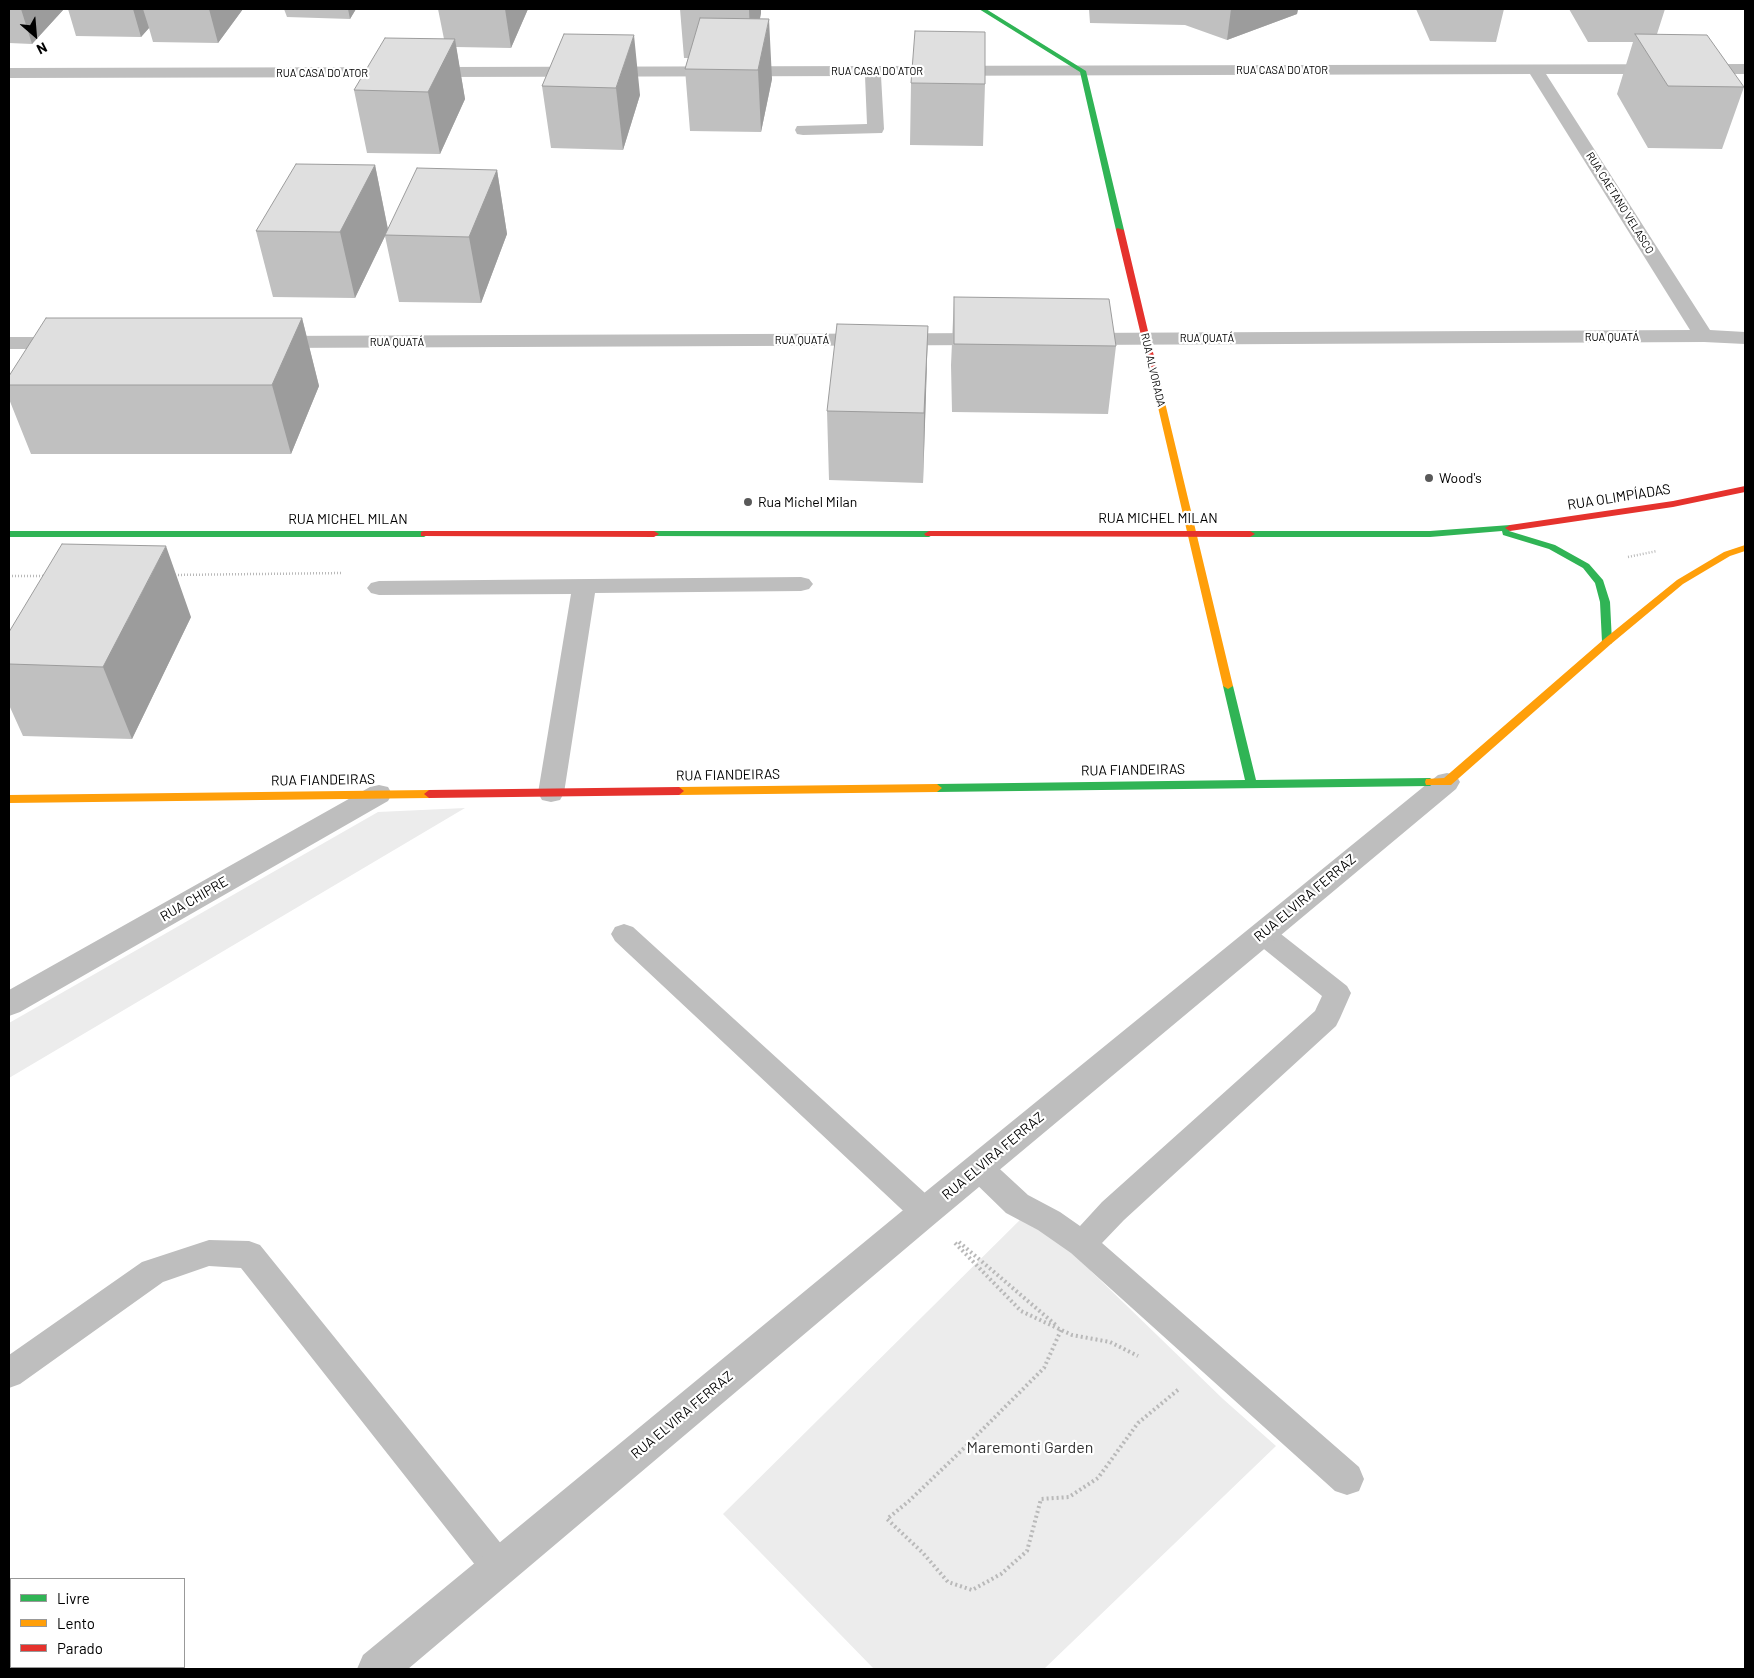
<!DOCTYPE html>
<html>
<head>
<meta charset="utf-8">
<style>
	body { margin:0 }
	#map { position:relative; width:1754px; height:1678px; overflow:hidden; background:#fff; font-family:Barlow,sans-serif }
	canvas { display:block }
	.frame { position:absolute; inset:0; border:10px solid #000; pointer-events:none }
	.legend { position:absolute; left:10px; top:1578px; width:175px; height:90px; box-sizing:border-box; background:#fff; border:1px solid #999; margin:0; padding:6px 9px; list-style:none; font-size:15px; color:#000 }
	.legend li { display:flex; align-items:center; gap:10px; height:25px }
	.legend b { width:25px; border:1px solid #999 }
	.north { position:absolute; left:10px; top:10px; width:50px; height:50px; -webkit-text-stroke:4px #fff; paint-order:stroke; rotate:153deg; font-size:14px; font-weight:700; line-height:20px; text-align:center; color:#000 }
	.north::after { content:''; display:block; margin:auto; width:18px; height:22px; background:#000; clip-path:polygon(50% 0,100% 100%,50% 72%,0 100%) }
</style>
</head>
<body>
<div id="map">
<canvas width="1754" height="1678"></canvas>
<div class="frame"></div>
<ul class="legend">
<li><b style="height:6px;background:#30b455"></b>Livre</li>
<li><b style="height:6px;background:#ff9f0a"></b>Lento</li>
<li><b style="height:6px;background:#e5322d"></b>Parado</li>
</ul>
<div class="north">N</div>
</div>
<script>
const ctx = document.querySelector('canvas').getContext('2d');
ctx.lineJoin = 'round';
function fill(path, color) { ctx.fillStyle = color; ctx.fill(path, 'evenodd'); }
const poly = rows => new Path2D(rows.map(r => 'M' + r).join(''));
function trace(path, color, width, dash) { ctx.strokeStyle = color; ctx.lineWidth = width; ctx.lineCap = dash ? 'butt' : 'round'; ctx.setLineDash(dash || []); ctx.stroke(path); }
function write(font, color, halo, rows, align = 'center') {
  ctx.font = font + ' Barlow,sans-serif'; ctx.lineWidth = 4.5; ctx.setLineDash([]); ctx.textBaseline = 'middle'; ctx.strokeStyle = halo; ctx.fillStyle = color; for (const [text, x, y, turn = 0] of rows) {
    ctx.save(); ctx.translate(x, y); ctx.rotate((+turn || 0) * Math.PI / 180); ctx.textAlign = isNaN(turn) ? turn : align; if (halo) ctx.strokeText(text, 0, 0); ctx.fillText(text, 0, 0); ctx.restore();
  }
}
fill(poly([
	[465,808,9,1078,9,1023,378,812],
	[1029,1211,1223,1399,1276,1446,1044,1669,874,1669,723,1514]
]), '#ececec');
trace(poly([
	[1628,557,1657,551],
	[172,575,343,573],
	[9,576,46,576]
]), '#b9b9b9', 2.5, [1, 2]);
trace(poly([
	[959,1242,1057,1326],
	[955,1243,1021,1311,1072,1335,1110,1342,1138,1356],
	[1061,1330,1044,1368,958,1454,909,1501,887,1519,923,1553,948,1582,972,1590,1001,1574,1027,1551,1041,1499,1069,1497,1098,1478,1138,1423,1179,1389]
]), '#b9b9b9', 4, [2, 3]);
fill(poly([
	[624,924,633,927,936,1203,940,1212,936,1221,925,1225,914,1221,615,941,611,934,615,927,624,924],
	[1263,924,1272,927,1347,986,1351,993,1340,1018,1336,1026,1124,1220,1102,1243,1359,1467,1364,1479,1359,1491,1347,1495,1335,1491,1071,1253,1038,1230,1006,1213,969,1177,964,1168,969,1159,979,1156,989,1159,1028,1195,1060,1212,1080,1226,1102,1202,1315,1011,1322,996,1254,941,1250,934,1254,927,1263,924],
	[209,1240,249,1241,260,1245,511,1556,516,1568,511,1580,499,1585,487,1580,241,1268,209,1266,163,1282,20,1384,9,1388,9,1355,142,1262,209,1240]
]), '#bebebe');
fill(poly([
	[1745,64,1745,74,1546,74,1710,330,1745,332,1745,344,1704,342,1078,345,1071,343,1068,339,1071,335,1078,333,1690,330,1530,74,881,76,884,129,882,133,803,135,797,134,795,130,797,126,867,124,865,76,9,78,9,68,1745,64],
	[990,333,997,335,1000,339,997,343,990,345,270,348,263,346,260,342,263,338,270,336,990,333],
	[9,337,67,337,74,339,77,343,74,347,67,349,9,349,9,337],
	[801,577,809,579,813,584,809,589,801,591,595,593,564,793,560,800,551,802,542,800,538,793,571,594,379,595,371,593,367,588,371,583,379,581,801,577],
	[1447,773,1456,775,1460,782,1456,789,937,1222,408,1669,357,1669,363,1655,913,1202,1438,775,1447,773],
	[379,785,388,787,392,794,388,801,20,1012,9,1016,9,990,370,787,379,785]
]), '#bebebe');
fill(poly([
	[979,9,986,9,1086,71,1124,230,1123,232,1116,230,1080,72,979,9],
	[1510,525,1515,528,1509,531,1555,545,1589,564,1603,580,1610,602,1612,642,1611,644,1603,644,1602,642,1600,602,1595,583,1583,568,1549,549,1503,535,1502,531,1430,537,1250,537,1245,534,1250,531,1430,531,1510,525],
	[9,531,424,531,429,534,424,537,9,537,9,531],
	[654,531,929,531,934,534,929,537,651,536,649,534,654,531],
	[1228,683,1233,686,1256,780,1430,778,1435,782,1430,786,937,792,932,788,937,784,1245,780,1223,686,1228,683]
]), '#30b455');
fill(poly([
	[1158,387,1162,390,1233,686,1228,689,1223,686,1154,390,1158,387],
	[1745,545,1745,551,1730,556,1683,584,1611,644,1451,785,1426,785,1425,782,1426,779,1444,778,1603,640,1677,580,1724,552,1745,545],
	[937,784,942,788,937,792,679,795,674,791,679,787,937,784],
	[429,790,434,794,429,798,9,803,9,795,429,790]
]), '#ff9f0a');
fill(poly([
	[1117,228,1124,230,1162,390,1161,392,1155,392,1154,390,1116,230,1117,228],
	[1745,486,1745,492,1673,507,1510,531,1505,528,1510,525,1673,501,1745,486],
	[424,531,654,531,659,534,654,537,421,536,421,532,424,531],
	[929,531,1250,531,1255,534,1250,537,926,536,924,534,929,531],
	[679,787,684,791,679,795,429,798,424,794,429,790,679,787]
]), '#e5322d');
fill(poly([
	[9,9,64,9,32,44,9,43],
	[68,9,243,9,218,43,153,42,149,28,141,37,76,36],
	[284,9,356,9,350,19,287,17],
	[438,9,528,9,511,48,456,47,465,99,440,154,367,153,354,90,444,39],
	[680,9,761,9,761,13,760,19,772,79,761,132,690,131,685,69,688,58,684,58],
	[1089,9,1298,9,1297,14,1227,40,1185,25,1090,23],
	[1416,9,1504,9,1496,42,1430,41],
	[1569,9,1665,9,1657,34,1744,87,1722,149,1648,148,1617,94,1633,42,1588,42],
	[564,34,640,95,623,150,551,148,542,86],
	[911,83,985,84,983,146,910,145],
	[375,165,388,229,497,170,507,234,481,303,399,302,385,236,355,298,273,297,256,231],
	[954,297,1116,346,1108,414,952,412,951,365],
	[302,318,319,386,291,454,31,454,9,399,9,376],
	[928,326,923,483,829,480,827,411],
	[191,617,132,739,23,736,9,705,9,632]
]), '#c0c0c0');
fill(poly([
	[21,9,64,9,32,44],
	[133,9,143,9,149,28,141,37],
	[209,9,243,9,218,43],
	[348,9,356,9,350,19],
	[505,9,528,9,511,48],
	[749,9,761,9,761,13,751,59],
	[1231,9,1298,9,1297,14,1227,40],
	[769,19,772,79,761,132,758,70],
	[634,35,640,95,623,150,616,88],
	[455,39,465,99,440,154,428,92],
	[375,165,388,230,355,298,340,232],
	[497,170,507,234,481,303,469,237],
	[302,318,319,386,291,454,272,385],
	[928,326,926,394,923,483,924,413],
	[166,546,191,617,132,739,103,667]
]), '#9c9c9c');
const building = poly([
	[700,18,769,19,758,70,685,69,700,18],
	[915,31,985,32,985,84,911,83,915,31],
	[564,34,634,35,616,88,542,86,564,34],
	[1635,34,1707,35,1744,87,1668,86,1635,34],
	[385,38,455,39,428,92,354,90,385,38],
	[296,164,375,165,340,232,256,231,296,164],
	[417,168,497,170,469,237,385,235,417,168],
	[954,297,1109,299,1116,346,954,344,954,297],
	[46,318,302,318,272,385,9,385,9,376,46,318],
	[837,324,928,326,924,413,827,411,837,324],
	[62,544,166,546,103,667,9,664,9,632,62,544]
]);
fill(building, '#dfdfdf');
trace(building, '#9c9c9c', 1);
for (const [x, y, r, color] of [
	[1429,478,5,"#595959"],
	[748,502,5,"#595959"]
]) { const dot = new Path2D(); dot.arc(x, y, r, 0, 2 * Math.PI); ctx.fillStyle = color; ctx.fill(dot); trace(dot, '#fff', 2); }
write('11px', '#000', '#fff', [
	["RUA CASA DO ATOR",1282,70],
	["RUA CASA DO ATOR",877,71],
	["RUA CASA DO ATOR",322,73],
	["RUA CAETANO VELASCO",1620,203,58],
	["RUA QUATÁ",1612,337],
	["RUA QUATÁ",1207,338],
	["RUA QUATÁ",802,340],
	["RUA QUATÁ",397,342],
	["RUA ALVORADA",1153,370,77]
]);
write('14px', '#000', '#fff', [
	["Wood's",1439,478],
	["Rua Michel Milan",758,502]
], 'left');
write('14px', '#000', '#fff', [
	["RUA OLIMPÍADAS",1619,497,-9],
	["RUA MICHEL MILAN",1158,518],
	["RUA MICHEL MILAN",348,519],
	["RUA FIANDEIRAS",1133,770,-1],
	["RUA FIANDEIRAS",728,775,-1],
	["RUA FIANDEIRAS",323,780,-1],
	["RUA ELVIRA FERRAZ",1305,898,-40],
	["RUA CHIPRE",194,899,-30],
	["RUA ELVIRA FERRAZ",993,1156,-40],
	["RUA ELVIRA FERRAZ",682,1415,-40]
]);
write('16px', '#333', '#fff', [
	["Maremonti Garden",1030,1448]
]);
</script>
</body>
</html>
